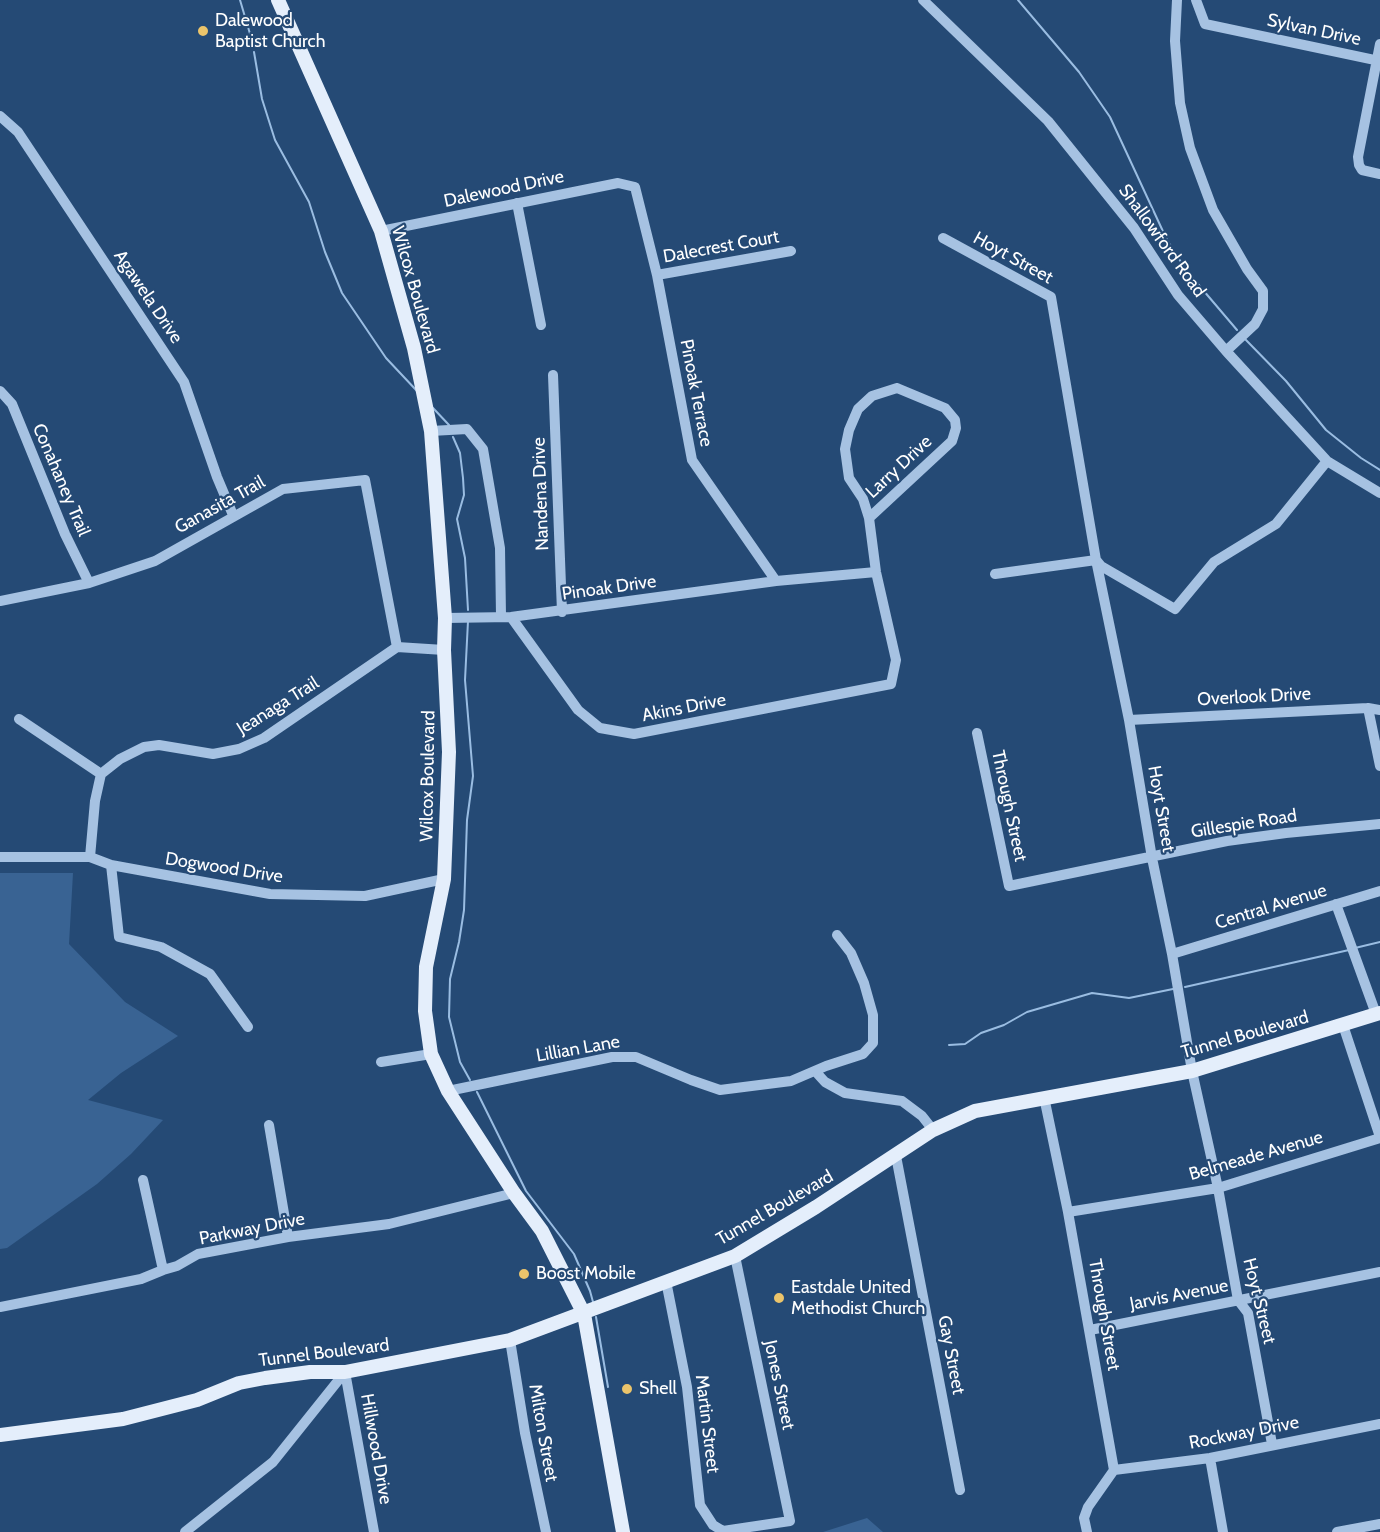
<!DOCTYPE html>
<html>
<head>
<meta charset="utf-8">
<style>
	body { margin:0 }
	canvas { display:block; background:#254a75 }
</style>
</head>
<body>
<canvas width="1380" height="1532"></canvas>
<script>
const ctx = document.querySelector('canvas').getContext('2d');
ctx.lineJoin = 'round';
function fill(path, color) { ctx.fillStyle = color; ctx.fill(path, 'evenodd'); }
const poly = rows => new Path2D(rows.map(r => 'M' + r).join(''));
function trace(path, color, width, dash) { ctx.strokeStyle = color; ctx.lineWidth = width; ctx.lineCap = dash ? 'butt' : 'round'; ctx.setLineDash(dash || []); ctx.stroke(path); }
function write(font, color, halo, rows, align = 'center') {
  ctx.font = font + ' Cabin,sans-serif'; ctx.lineWidth = 4.5; ctx.setLineDash([]); ctx.textBaseline = 'middle'; ctx.strokeStyle = halo; ctx.fillStyle = color; for (const [text, x, y, turn = 0] of rows) {
    ctx.save(); ctx.translate(x, y); ctx.rotate((+turn || 0) * Math.PI / 180); ctx.textAlign = isNaN(turn) ? turn : align; if (halo) ctx.strokeText(text, 0, 0); ctx.fillText(text, 0, 0); ctx.restore();
  }
}
fill(poly([
	[0,873,73,873,69,944,125,1002,178,1036,121,1073,88,1100,163,1120,131,1154,97,1184,7,1248,0,1249],
	[867,1518,883,1532,823,1532]
]), '#396393');
trace(poly([
	[240,0,253,44],
	[1018,0,1079,72,1110,117,1167,240,1186,270,1237,330],
	[254,52,262,99,275,140,309,202,325,252,342,293,386,358,417,391],
	[1245,339,1286,381,1326,430,1361,458,1380,470],
	[433,408,449,425],
	[453,437,460,453,463,478,464,495,457,519,465,558,468,610],
	[468,621,465,680,473,776,467,820,464,910,459,942,450,979,449,1017,460,1062,470,1080],
	[1355,948,1380,942],
	[1185,987,1349,950],
	[949,1045,965,1044,981,1033,1004,1025,1027,1012,1092,993,1129,998,1173,989],
	[477,1092,526,1191,574,1254,590,1291,593,1302],
	[596,1317,608,1387]
]), '#9abde2', 2);
trace(poly([
	[923,0,1048,121,1134,228,1178,295,1226,351,1327,461,1380,493],
	[1177,0,1175,41,1180,103,1190,148,1213,210,1247,269,1263,291,1263,309,1255,324,1226,351],
	[1196,0,1205,24,1380,61],
	[1380,44,1358,157,1359,165,1362,170,1380,174],
	[0,116,18,132,184,382,217,477,233,515],
	[517,203,541,325],
	[381,231,618,183,635,187,657,275,692,460,776,581],
	[943,238,1051,297,1096,560,1129,720,1152,858,1172,954,1192,1071,1218,1188,1238,1300,1248,1313,1272,1444],
	[657,275,791,251],
	[553,375,562,612],
	[897,388,945,408,955,420,956,428,952,441,869,518,863,499,849,478,845,449,849,430,858,409,872,396,897,388],
	[0,391,12,404,65,534,89,583],
	[431,431,467,429,483,449,500,548,501,616],
	[995,574,1096,560,1101,566,1175,609,1214,562,1276,524,1327,461],
	[0,601,89,583,155,561,283,489,365,480,397,647],
	[511,617,578,710,600,728,634,734,891,684,896,660,876,572,869,518],
	[445,618,511,617,776,581,876,572],
	[1368,708,1380,766],
	[19,719,101,774],
	[1129,720,1368,708,1380,710],
	[977,733,1009,886,1227,841,1286,833,1380,824],
	[0,857,90,857,111,865,270,894,365,896,444,879],
	[90,857,95,801,101,774,120,759,144,747,159,745,213,754,239,749,264,738,397,647,444,650],
	[111,865,119,937,161,947,210,974,248,1027],
	[1336,904,1376,1014],
	[1172,954,1380,891],
	[1343,1025,1380,1137],
	[381,1062,431,1054],
	[815,1071,825,1082,845,1093,902,1101,922,1116,933,1130],
	[448,1091,612,1057,636,1057,691,1080,720,1090,791,1081,826,1066,863,1054,873,1043,873,1015,864,983,851,953,837,935],
	[1044,1097,1068,1212,1114,1470,1088,1507,1084,1518,1087,1532],
	[269,1125,288,1237],
	[896,1156,960,1490],
	[143,1180,163,1270],
	[1068,1212,1218,1188,1380,1138],
	[666,1281,687,1387,700,1505,713,1525,723,1531,790,1521,735,1256],
	[0,1307,141,1279,163,1270,177,1266,198,1254,288,1237,389,1224,514,1193],
	[1090,1330,1380,1272],
	[510,1340,525,1433,546,1532],
	[345,1372,374,1532],
	[1210,1458,1223,1532],
	[1114,1470,1210,1458,1380,1424],
	[185,1532,273,1462,345,1372],
	[1337,1532,1380,1524]
]), '#a6c2e2', 10);
trace(poly([
	[278,0,381,231,414,348,431,431,445,618,444,650,449,752,444,879,426,967,425,1011,431,1054,448,1091,514,1193,542,1231,584,1314,623,1532],
	[0,1435,123,1419,197,1400,239,1383,265,1378,310,1372,345,1372,510,1340,735,1256,816,1207,933,1130,975,1111,1192,1071,1380,1013]
]), '#e4eefb', 14);
for (const [x, y, r, color] of [
	[203,31,6,"#ebc46b"],
	[524,1274,6,"#ebc46b"],
	[779,1298,6,"#ebc46b"],
	[627,1389,6,"#ebc46b"]
]) { const dot = new Path2D(); dot.arc(x, y, r, 0, 2 * Math.PI); ctx.fillStyle = color; ctx.fill(dot); trace(dot, '#254a75', 2); }
write('18px', '#fff', '#254a75', [
	["Dalewood",215,21],
	["Baptist Church",215,42],
	["Boost Mobile",536,1274],
	["Eastdale United",791,1288],
	["Methodist Church",791,1309],
	["Shell",639,1389]
], 'left');
write('18px', '#fff', '#254a75', [
	["Sylvan Drive",1314,30,12],
	["Dalewood Drive",504,189,-12],
	["Shallowford Road",1162,241,54],
	["Dalecrest Court",721,247,-10],
	["Hoyt Street",1013,258,29],
	["Wilcox Boulevard",415,290,74],
	["Agawela Drive",148,297,56],
	["Pinoak Terrace",696,393,79],
	["Larry Drive",899,467,-43],
	["Conahaney Trail",61,480,67],
	["Nandena Drive",541,494,-92],
	["Ganasita Trail",220,505,-29],
	["Pinoak Drive",609,588,-8],
	["Overlook Drive",1254,697,-3],
	["Jeanaga Trail",278,706,-32],
	["Akins Drive",684,708,-11],
	["Wilcox Boulevard",428,776,-89],
	["Through Street",1009,806,78],
	["Hoyt Street",1161,809,80],
	["Gillespie Road",1244,824,-9],
	["Dogwood Drive",224,868,9],
	["Central Avenue",1271,907,-17],
	["Tunnel Boulevard",1245,1035,-16],
	["Lillian Lane",578,1049,-10],
	["Belmeade Avenue",1256,1156,-16],
	["Tunnel Boulevard",775,1208,-30],
	["Parkway Drive",252,1229,-11],
	["Jarvis Avenue",1179,1295,-11],
	["Hoyt Street",1259,1301,76],
	["Through Street",1104,1315,80],
	["Tunnel Boulevard",324,1353,-7],
	["Gay Street",951,1355,79],
	["Jones Street",779,1385,78],
	["Martin Street",707,1424,83],
	["Milton Street",543,1433,80],
	["Rockway Drive",1244,1433,-11],
	["Hillwood Drive",376,1449,80]
]);
</script>
</body>
</html>
